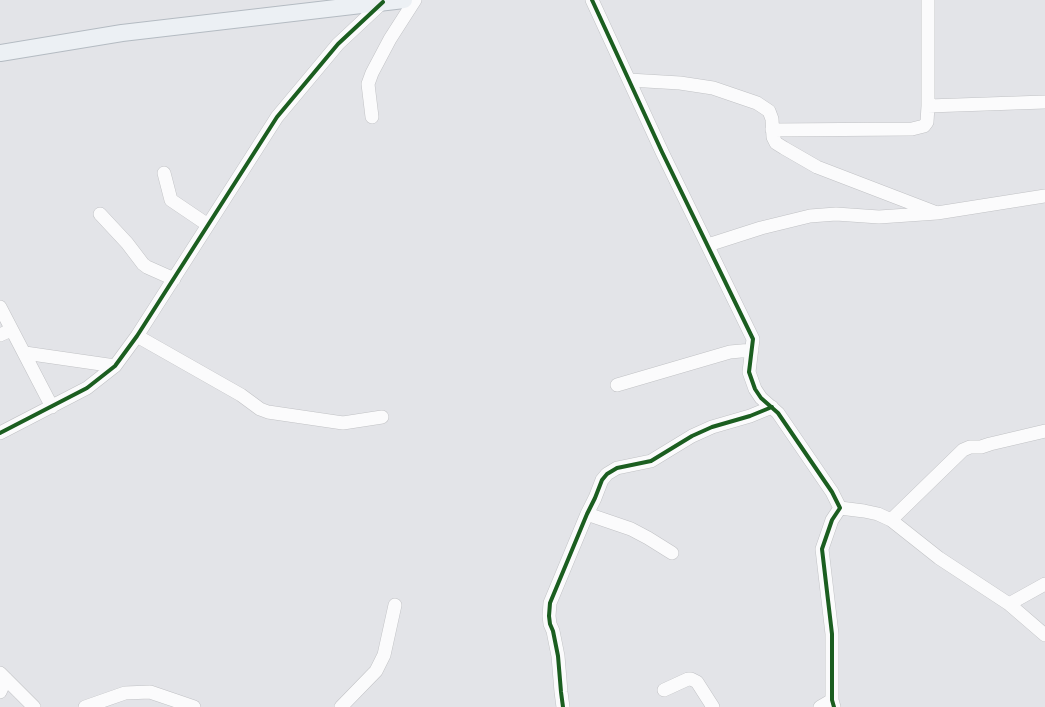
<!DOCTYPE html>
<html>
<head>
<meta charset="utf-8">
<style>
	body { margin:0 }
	canvas { display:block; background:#e3e4e8 }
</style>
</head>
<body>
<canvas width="1045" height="707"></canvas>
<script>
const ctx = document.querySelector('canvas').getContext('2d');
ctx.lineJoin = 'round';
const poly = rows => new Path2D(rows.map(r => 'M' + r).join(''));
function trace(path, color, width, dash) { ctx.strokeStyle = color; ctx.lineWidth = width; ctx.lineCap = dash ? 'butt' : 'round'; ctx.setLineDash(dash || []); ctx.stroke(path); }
const minor = poly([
	[592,0,662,152,753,339,749,372,755,389,761,398,778,413,832,492,840,508,832,520,822,549,832,634,832,700,834,707],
	[629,80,680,83,713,88,757,103,769,111,772,119,773,137,776,143,784,148,817,167,937,213],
	[928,106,1045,102],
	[372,117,368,84,372,73,390,39,415,0],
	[772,130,912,129,924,126,927,122,928,106,928,0],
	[164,173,171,200,208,225],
	[100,214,127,243,143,264,147,267,174,279],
	[708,245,761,228,810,216,836,214,879,217,937,213,1045,196],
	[0,307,52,407],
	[0,335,11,330],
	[137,336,241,395,260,409,268,412,343,423,382,417],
	[25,353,115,366],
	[617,385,730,352,752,350],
	[0,433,87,388,115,366,137,336,208,225,277,117,338,44,383,2],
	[840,508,864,511,878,514,891,520,939,558,1009,604,1045,635],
	[587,514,631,529,648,538,672,553],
	[891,520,963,450,970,447,981,447,990,444,1045,431],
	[1009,604,1045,584],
	[0,673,34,707],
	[664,690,688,679,691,679,697,682,713,707],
	[0,692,6,679],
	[85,707,125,693,150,692,194,707],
	[341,707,376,671,384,655,395,605],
	[563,707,561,692,558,656,553,631,550,624,549,616,550,603,587,514,595,498,602,480,607,474,617,468,651,461,692,436,712,427,750,416,772,407],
	[820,707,832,700]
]);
const major = poly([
	[0,53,122,33,404,0]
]);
trace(minor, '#c1c2c5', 14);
trace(major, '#b4bbc2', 18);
trace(minor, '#fbfbfc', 13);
trace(major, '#ecf0f4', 16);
trace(poly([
	[592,0,662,152,753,339,749,372,755,389,761,398,778,413,832,492,840,508,832,520,822,549,832,634,832,700,834,707],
	[0,433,87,388,115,366,137,336,208,225,277,117,338,44,383,2],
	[563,707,561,692,558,656,553,631,550,624,549,616,550,603,587,514,595,498,602,480,607,474,617,468,651,461,692,436,712,427,750,416,772,407]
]), '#1b5e20', 4);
</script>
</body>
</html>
